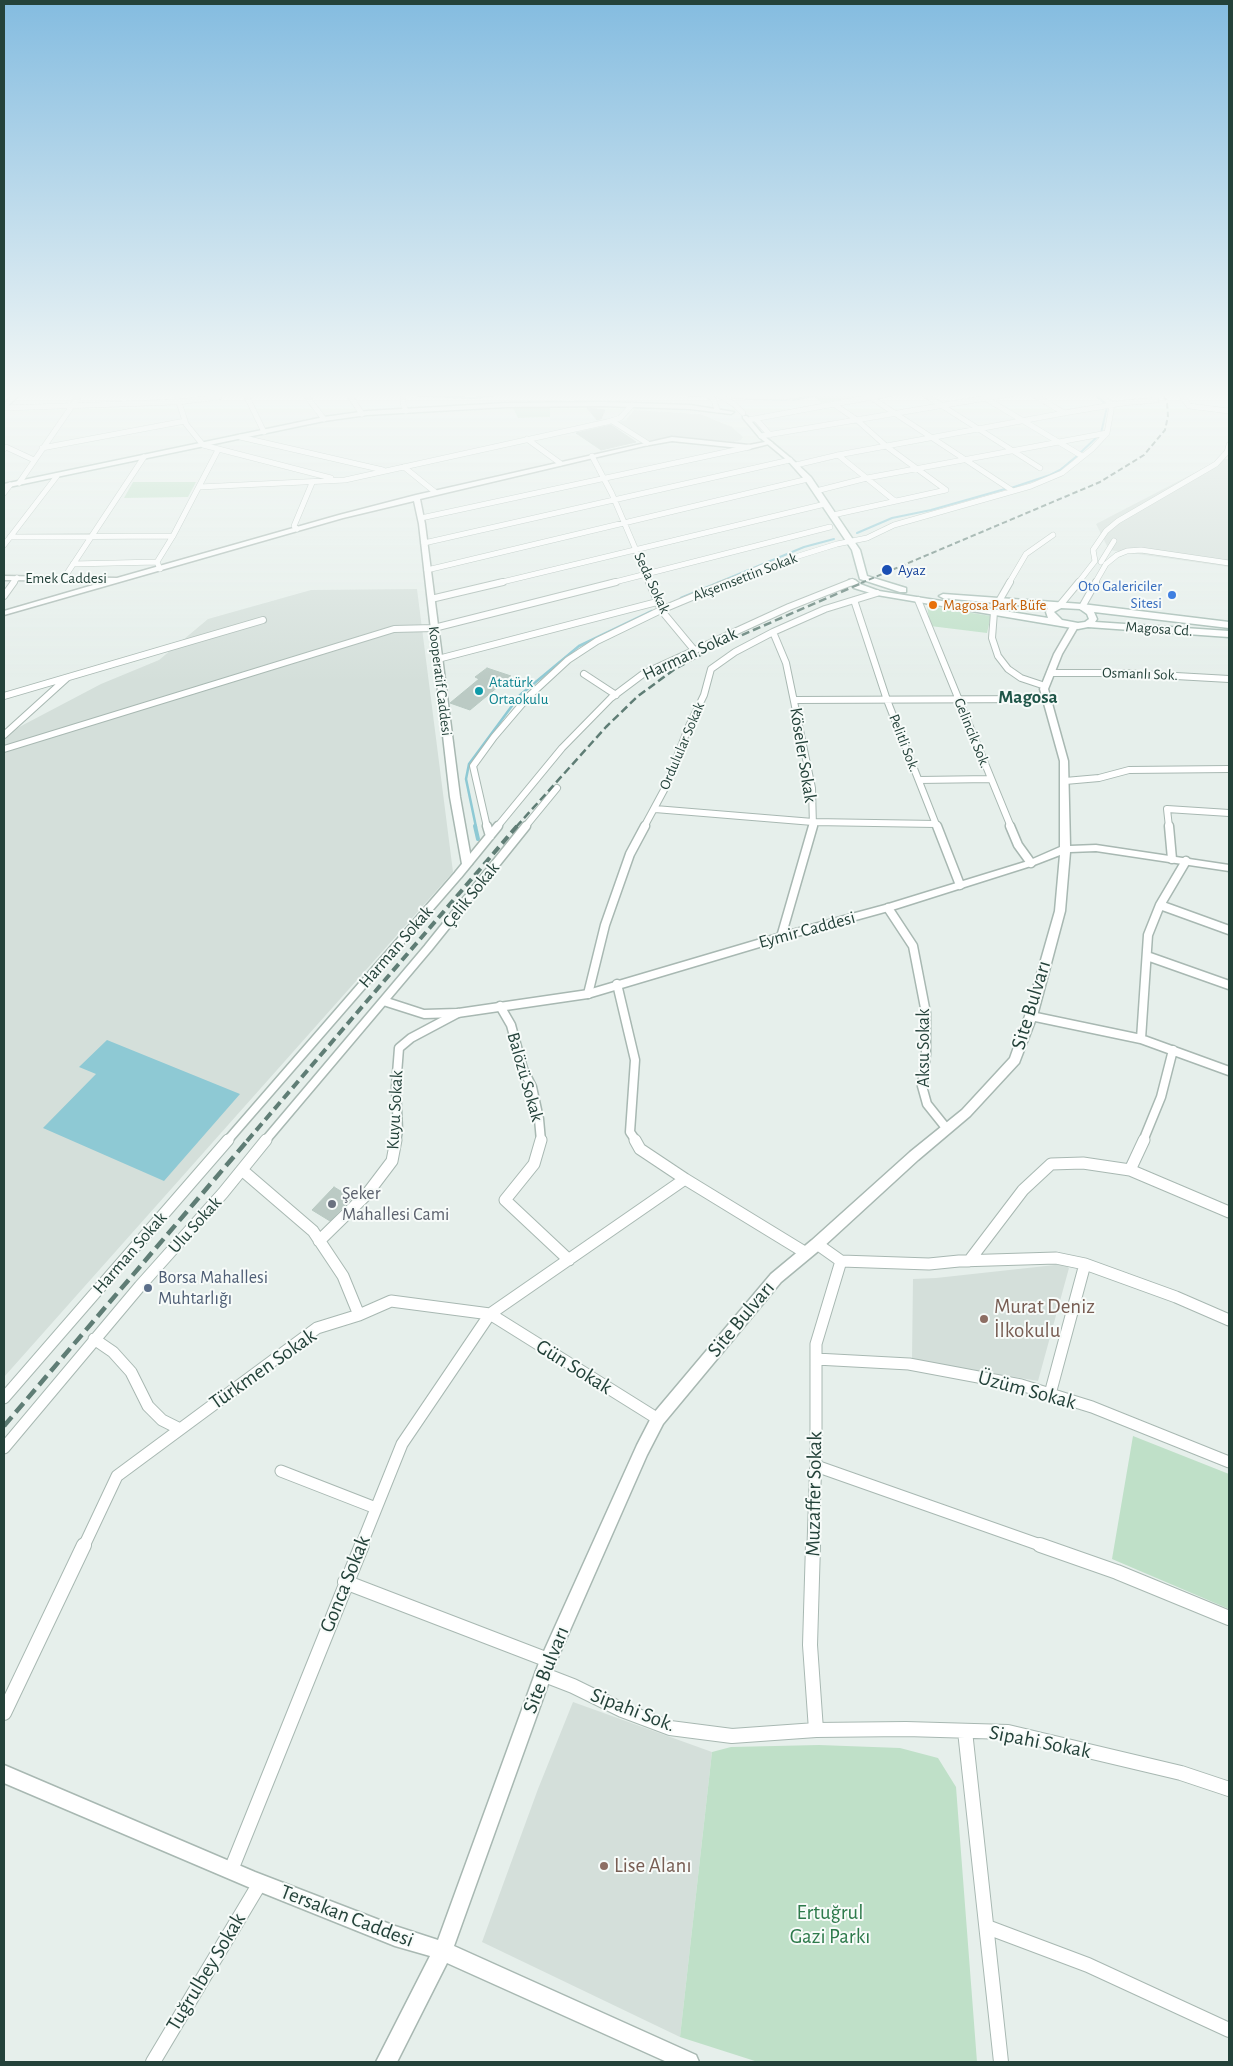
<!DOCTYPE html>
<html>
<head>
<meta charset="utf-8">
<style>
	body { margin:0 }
	#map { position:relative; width:1233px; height:2066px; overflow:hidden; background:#e6efeb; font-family:"Alegreya Sans",sans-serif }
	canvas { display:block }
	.frame { position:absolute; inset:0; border:5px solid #24423a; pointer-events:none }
</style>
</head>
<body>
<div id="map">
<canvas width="1233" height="2066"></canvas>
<div class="frame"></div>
</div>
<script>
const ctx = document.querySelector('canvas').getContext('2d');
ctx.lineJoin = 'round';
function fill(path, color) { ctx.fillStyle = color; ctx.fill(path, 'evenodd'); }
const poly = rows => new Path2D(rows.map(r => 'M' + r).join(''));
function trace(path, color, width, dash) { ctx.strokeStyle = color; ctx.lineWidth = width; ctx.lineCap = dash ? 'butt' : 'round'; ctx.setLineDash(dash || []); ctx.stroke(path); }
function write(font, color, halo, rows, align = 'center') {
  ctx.font = font + ' "Alegreya Sans",sans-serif'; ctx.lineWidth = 4; ctx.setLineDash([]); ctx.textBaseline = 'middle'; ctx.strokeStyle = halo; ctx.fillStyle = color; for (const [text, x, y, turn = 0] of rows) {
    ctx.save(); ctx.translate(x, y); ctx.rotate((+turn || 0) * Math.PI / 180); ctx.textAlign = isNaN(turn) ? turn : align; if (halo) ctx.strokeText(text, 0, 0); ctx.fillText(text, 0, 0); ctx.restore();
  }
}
fill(poly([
	[634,410,700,414,732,427,743,437,741,440,734,442,672,437,645,441,618,422,626,420],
	[1221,459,1229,459,1229,567,1109,550,1096,524],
	[417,589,453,872,4,1377,4,735,101,684,159,660,208,619,311,590],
	[1064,1264,1069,1268,1038,1381,912,1359,913,1279,936,1278],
	[573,1702,712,1752,680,2037,482,1942,538,1789]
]), '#d4dfda');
fill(poly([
	[825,393,859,393,863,396,822,403,812,395],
	[550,407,550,417,518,418,513,408],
	[133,482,196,482,188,497,124,498],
	[927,606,991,616,987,633,930,626],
	[1133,1436,1229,1474,1229,1609,1112,1559],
	[819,1745,900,1748,938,1758,956,1787,977,2062,758,2062,680,2037,712,1752,731,1747]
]), '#bfe0c8');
fill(poly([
	[107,1040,240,1094,164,1181,43,1128,96,1074,79,1067]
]), '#8ec9d4');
trace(poly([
	[389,393,401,394],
	[629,393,703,396],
	[1094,393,1106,405],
	[409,395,473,398,513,393],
	[745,399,786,400],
	[793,400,826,393],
	[1101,433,1107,407],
	[1080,453,1098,436],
	[1011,488,1050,475,1060,470,1077,456],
	[857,533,892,518,931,510,1005,489],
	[717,583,804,547,834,539]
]), '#8ec9d4', 2);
trace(poly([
	[681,598,720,582],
	[476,827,466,779,469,764,520,695,579,646,652,611]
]), '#8ec9d4', 2.5);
trace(poly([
	[475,826,478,839]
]), '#8ec9d4', 4);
const building = poly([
	[587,408,605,410,601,419,597,420,587,408],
	[611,425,636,442,601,450,576,433,611,425],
	[487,668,511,676,470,710,450,703,479,679,475,677,487,668],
	[334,1187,352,1198,330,1221,312,1210,334,1187]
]);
fill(building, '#bbcac4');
trace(building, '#b8c9c2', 1);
const minorFar4 = poly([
	[176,393,186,424,203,445,331,478],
	[245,393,264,432],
	[304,393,324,419],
	[348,393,362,414],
	[403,393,403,403,406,411],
	[706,393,714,400,717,410],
	[716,393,735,405,743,413],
	[864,393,1013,491],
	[922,393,1040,468],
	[1031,393,1064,413],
	[1180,393,1189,406,1229,411],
	[734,396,785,397,809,393],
	[985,398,1082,456],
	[4,408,178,402,219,397,219,393],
	[756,419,770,435],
	[748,420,894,393],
	[612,421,647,443],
	[761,436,1016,393],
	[240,437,383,470],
	[527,439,560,463],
	[42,448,185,421],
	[4,449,6,447,34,460],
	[838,455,895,501],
	[592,456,612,494,650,583],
	[796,465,838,455,1064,413,1123,403,1156,400,1153,393],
	[404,467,435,492],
	[19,483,81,393],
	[199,487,345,480,607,422,620,418,632,405],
	[816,491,867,478,1107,433],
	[4,493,10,485],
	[833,515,946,490,886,446,857,420,835,405],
	[421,518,749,447],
	[297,529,294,526,312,483],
	[10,537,173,536],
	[424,543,790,460],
	[4,545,57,476],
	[1095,561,1093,550,1106,531,1118,521,1216,464,1227,452,1229,445],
	[1101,562,1114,541],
	[73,564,157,562],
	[160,569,157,562,173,536,218,450],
	[427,570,808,479],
	[64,578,144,457],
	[13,583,17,578],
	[498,583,825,504],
	[611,583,830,527],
	[725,583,760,568,837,544,867,538,894,525,1031,486,1062,473,1092,449,1107,433,1112,405,1099,393],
	[850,583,852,582],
	[1009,583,1026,554,1053,535],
	[1078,583,1095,561],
	[1095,583,1106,564,1117,555,1127,551,1141,550,1229,563]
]);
const minorFar3 = poly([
	[649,582,661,610,695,651],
	[4,596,14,582],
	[431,599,503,582],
	[854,600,887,700,937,827],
	[918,600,1011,827],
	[999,601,1010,582],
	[1060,605,1079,582],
	[1082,607,1096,582],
	[994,612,992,638,998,656,1008,669,1021,678,1045,686],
	[773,632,786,663,812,788,813,827],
	[438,659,657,602],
	[1050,673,1123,673,1229,679],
	[584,674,616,695],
	[4,696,263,620],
	[795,700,1046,699],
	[4,735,67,678],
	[4,749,394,629,434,628,616,582],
	[919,780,991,779],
	[1065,781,1099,778,1129,770,1229,769],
	[655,809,813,822,936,824],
	[487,827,473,766,494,737,529,696,568,660,597,641,661,610,728,582],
	[497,827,562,748,611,698,643,674,789,607,852,582],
	[525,827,557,788],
	[644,827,664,790,689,726,704,695,711,669,735,652,773,632,825,609,877,593],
	[1169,827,1167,809,1229,813]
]);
const minorFar2 = poly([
	[487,826,490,836],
	[937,826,960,885],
	[1010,826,1018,845,1031,863],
	[1169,826,1172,859],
	[1160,905,1229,930],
	[888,908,913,946,926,1013,926,1054,922,1086,927,1104,947,1129],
	[781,937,813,826],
	[1147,956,1229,985],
	[617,984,635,1060,630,1132,636,1141],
	[588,994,605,925,630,854,645,826],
	[500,1006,511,1025,523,1069,532,1087,539,1119,541,1141],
	[1031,1016,1141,1039,1229,1071],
	[1141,1039,1148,935,1160,905,1186,861],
	[227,1141,458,875,498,826],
	[265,1141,428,948,526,826],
	[396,1141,398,1131,396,1087,399,1048,411,1038,458,1013],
	[1143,1141,1161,1097,1173,1050]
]);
const minorFar1 = poly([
	[541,1140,534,1164,505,1200,569,1260],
	[635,1140,640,1149,685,1179],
	[242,1170,313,1231,343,1276,359,1315],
	[1130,1170,1229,1212],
	[319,1241,367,1194,392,1161,396,1140],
	[817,1244,841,1261,929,1264,959,1261,1056,1258,1085,1264,1176,1297,1229,1320],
	[969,1261,1023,1190,1051,1164,1083,1163,1130,1170,1144,1140],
	[94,1339,113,1352,131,1372,148,1406,162,1420,180,1429],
	[816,1359,909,1364,1021,1385,1092,1407,1229,1462],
	[1050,1394,1085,1264],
	[4,1398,228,1140],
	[4,1448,140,1286,223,1193,266,1140],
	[816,1466,1043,1546],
	[281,1471,376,1508],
	[84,1546,117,1476,317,1328,359,1315,391,1301,490,1314,685,1179,806,1253],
	[361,1546,402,1444,490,1314,658,1419],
	[813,1546,816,1455,816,1344,841,1261]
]);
const minor = poly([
	[813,1545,810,1645,816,1730],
	[1040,1545,1117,1572,1229,1618],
	[345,1582,548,1660],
	[542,1674,573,1686,622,1710,670,1728,732,1736,816,1730,906,1729,1008,1732,1181,1773,1229,1789],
	[4,1713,84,1545],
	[965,1731,1001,2062],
	[231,1870,362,1545],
	[987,1927,1088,1965,1229,2030],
	[153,2062,260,1883]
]);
const tertiary = poly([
	[672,437,749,445,770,441,773,443,749,449,672,441,644,446,420,499,425,524,460,797,472,864,467,867,462,864,450,797,419,524,414,501,343,518,4,615,4,611,107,581,4,580,4,576,117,578,339,515,416,495,672,437],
	[1072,623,1079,625,1062,654,1048,689,1068,761,1070,846,1096,845,1229,865,1229,871,1096,851,1070,852,1065,911,1037,1016,1019,1063,970,1116,918,1160,822,1248,781,1282,663,1424,647,1455,556,1662,454,1946,696,2055,699,2062,667,2062,447,1963,397,2062,376,2062,430,1956,395,1946,253,1889,4,1783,4,1765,255,1872,395,1926,438,1940,540,1660,637,1445,653,1414,771,1274,812,1240,910,1152,962,1110,1010,1058,1025,1016,1055,911,1060,855,1034,865,892,910,783,940,588,998,458,1017,424,1018,380,1004,379,1001,384,997,424,1010,458,1009,588,990,781,933,885,905,1028,861,1060,847,1060,761,1040,689,1054,654,1072,623]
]);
const secondary = poly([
	[15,393,21,393,4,410,4,404,15,393],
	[603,402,690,405,734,412,731,414,690,409,603,406,507,407,367,415,324,421,4,488,4,484,324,417,367,411,507,403,603,402],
	[743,416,747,416,763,435,792,459,811,477,860,550,867,576,906,588,906,592,900,592,860,579,852,550,805,480,788,461,759,437,743,418,743,416],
	[849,580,855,580,860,584,879,591,1048,618,1046,612,1048,608,943,598,939,596,943,594,1082,604,1229,622,1229,628,1094,612,1097,619,1095,622,1229,631,1229,637,1088,627,1078,629,877,595,854,588,848,582,849,580],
	[1061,608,1080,609,1087,614,1089,619,1085,622,1078,623,1062,620,1054,612,1061,608]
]);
trace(minorFar4, '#a8b8b2', 6);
trace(minorFar3, '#a8b8b2', 8);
trace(minorFar2, '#a8b8b2', 11);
trace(minorFar1, '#a8b8b2', 13);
trace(minor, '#a8b8b2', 16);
trace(tertiary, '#a8b8b2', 3);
trace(secondary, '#a4bbb3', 3);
trace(minorFar4, '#fff', 5);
trace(minorFar3, '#fff', 6);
trace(minorFar2, '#fff', 8);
trace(minorFar1, '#fff', 11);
trace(minor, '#fff', 14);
fill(tertiary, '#fff');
fill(secondary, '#fff');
trace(poly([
	[861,583,1100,482,1144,455,1165,430,1168,416,1167,402,1162,393]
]), '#5f7d75', 2, [5.5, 3]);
trace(poly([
	[516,827,606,727,638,696,675,669,719,645,864,582]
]), '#5f7d75', 2.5, [8, 4]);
trace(poly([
	[247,1141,517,826]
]), '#5f7d75', 4, [9, 5]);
trace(poly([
	[4,1426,248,1140]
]), '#5f7d75', 4.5, [12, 6]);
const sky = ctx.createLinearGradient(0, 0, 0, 682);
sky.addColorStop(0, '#84bce0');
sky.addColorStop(0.58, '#f4f8f6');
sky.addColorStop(1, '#f4f8f600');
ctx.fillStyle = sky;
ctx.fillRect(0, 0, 1233, 682);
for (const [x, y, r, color] of [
	[887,570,6,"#1a4fb4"],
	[1172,595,5,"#3f7fe0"],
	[933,605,5,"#e8710a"],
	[479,691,5,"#0f9aa8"],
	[332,1204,5,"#6b7280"],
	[148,1288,5,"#5c6f8a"],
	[984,1319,5,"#8d6e63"],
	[604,1866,5,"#8d6e63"]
]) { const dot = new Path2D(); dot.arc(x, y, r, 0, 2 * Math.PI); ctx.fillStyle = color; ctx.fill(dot); trace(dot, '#f7fbf9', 2); }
write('15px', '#164399', '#f7fbf9', [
	["Ayaz",898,570]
], 'left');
write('15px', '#24423a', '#f7fbf9', [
	["Akşemsettin Sokak",745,577,-21],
	["Emek Caddesi",66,578],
	["Seda Sokak",652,583,65],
	["Magosa Cd.",1159,629,4],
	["Osmanlı Sok.",1140,674,2],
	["Kooperatif Caddesi",440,681,83],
	["Gelincik Sok.",972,733,68],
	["Pelitli Sok.",904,743,69],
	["Ordulular Sokak",682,746,-67]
]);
write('15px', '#366cbe', '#f7fbf9', [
	["Oto Galericiler",1162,586],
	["Sitesi",1162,603]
], 'right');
write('15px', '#c56008', '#f7fbf9', [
	["Magosa Park Büfe",943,605]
], 'left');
write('15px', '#0d838f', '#f7fbf9', [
	["Atatürk",489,682],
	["Ortaokulu",489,699]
], 'left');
write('18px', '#24423a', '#f7fbf9', [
	["Harman Sokak",690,654,-25],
	["Köseler Sokak",803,755,81],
	["Çelik Sokak",471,895,-51],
	["Eymir Caddesi",807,930,-15],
	["Harman Sokak",396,947,-49],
	["Aksu Sokak",924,1048,-90],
	["Balözü Sokak",525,1077,74],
	["Kuyu Sokak",395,1110,-87],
	["Ulu Sokak",195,1225,-48],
	["Harman Sokak",130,1253,-49]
]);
write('18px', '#5b616d', '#f7fbf9', [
	["Şeker",342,1194],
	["Mahallesi Cami",342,1215]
], 'left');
write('18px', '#4e5e75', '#f7fbf9', [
	["Borsa Mahallesi",158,1278],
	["Muhtarlığı",158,1299]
], 'left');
write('bold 19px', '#1f5548', '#f7fbf9', [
	["Magosa",1028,697]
]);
write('21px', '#24423a', '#f7fbf9', [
	["Site Bulvarı",1031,1005,-73],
	["Site Bulvarı",741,1319,-50],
	["Gün Sokak",574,1367,32],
	["Türkmen Sokak",263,1369,-35],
	["Üzüm Sokak",1027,1390,15],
	["Muzaffer Sokak",814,1494,-89],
	["Gonca Sokak",345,1584,-68],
	["Site Bulvarı",546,1670,-68],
	["Sipahi Sok.",633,1710,21],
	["Sipahi Sokak",1040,1742,11],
	["Tersakan Caddesi",347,1916,21],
	["Tuğrulbey Sokak",206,1972,-59]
]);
write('21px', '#785e54', '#f7fbf9', [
	["Murat Deniz",994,1307],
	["İlkokulu",994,1331],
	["Lise Alanı",614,1866]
], 'left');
write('21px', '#2d7a4b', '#f7fbf9', [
	["Ertuğrul",830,1913],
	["Gazi Parkı",830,1937]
]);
</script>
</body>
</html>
